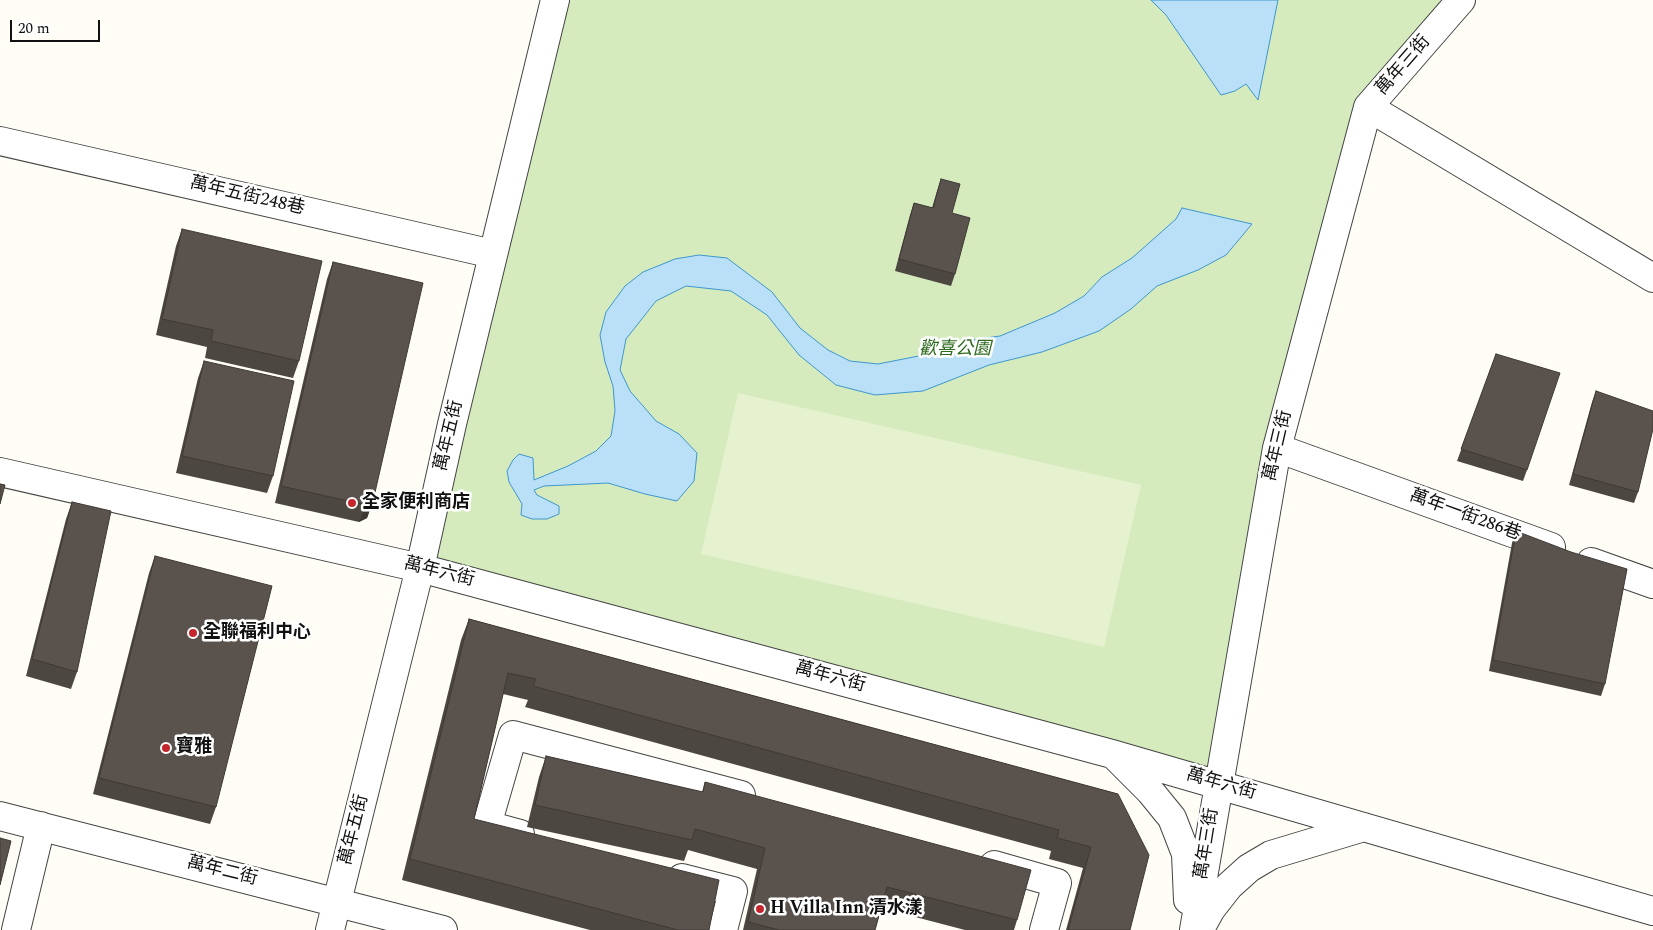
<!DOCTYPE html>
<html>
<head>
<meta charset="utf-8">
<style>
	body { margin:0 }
	#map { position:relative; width:1653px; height:930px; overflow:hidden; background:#fffdf5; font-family:Spectral,serif }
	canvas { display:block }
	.scale { position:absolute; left:10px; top:20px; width:90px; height:22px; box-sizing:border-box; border:2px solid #111; border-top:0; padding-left:6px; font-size:15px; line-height:18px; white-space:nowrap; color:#111; -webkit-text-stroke:4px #fff; paint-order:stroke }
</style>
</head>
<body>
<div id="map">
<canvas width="1653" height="930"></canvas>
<div class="scale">20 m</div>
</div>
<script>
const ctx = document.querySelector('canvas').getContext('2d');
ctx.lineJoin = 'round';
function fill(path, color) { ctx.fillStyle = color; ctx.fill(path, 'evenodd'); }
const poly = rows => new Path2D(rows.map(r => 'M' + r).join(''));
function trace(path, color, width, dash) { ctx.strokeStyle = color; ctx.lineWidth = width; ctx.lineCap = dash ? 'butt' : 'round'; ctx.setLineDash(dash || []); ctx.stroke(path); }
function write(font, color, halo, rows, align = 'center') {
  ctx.font = font + ' Spectral,"Noto Sans TC",serif'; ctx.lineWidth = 5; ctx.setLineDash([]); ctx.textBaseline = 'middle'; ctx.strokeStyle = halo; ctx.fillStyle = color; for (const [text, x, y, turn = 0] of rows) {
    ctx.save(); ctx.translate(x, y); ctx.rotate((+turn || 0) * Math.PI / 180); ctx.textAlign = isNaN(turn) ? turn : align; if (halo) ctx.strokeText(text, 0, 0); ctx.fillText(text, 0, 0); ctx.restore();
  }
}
fill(poly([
	[555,0,1461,0,1368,107,1218,784,420,568]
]), '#d5ebbd');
fill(poly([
	[738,393,1141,485,1104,647,701,554]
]), '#e6f2cf');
const water = poly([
	[1151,0,1278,0,1258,100,1246,84,1235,91,1221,95,1166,15,1151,0],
	[1182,208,1252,224,1226,255,1198,270,1157,286,1131,309,1099,331,1042,352,989,365,923,391,875,395,836,385,799,355,767,315,731,291,686,286,656,301,626,339,620,370,630,391,656,421,679,434,697,453,694,481,677,501,645,494,608,483,544,486,534,490,537,495,559,506,559,514,547,519,532,519,521,515,522,504,509,482,507,471,513,460,519,454,533,458,534,480,568,466,596,451,611,436,615,411,613,386,605,362,600,335,606,312,625,286,643,272,675,259,699,255,727,258,772,292,800,328,828,350,850,361,878,364,934,353,966,341,1000,336,1055,313,1084,296,1102,277,1132,258,1176,219,1182,208]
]);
fill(water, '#b9e0f7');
trace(water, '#3f96cf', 1);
const minor = poly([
	[1368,107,1653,278],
	[0,141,493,254],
	[1277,448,1551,547],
	[0,472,420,568,1112,754,1653,911],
	[1591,562,1653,584],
	[1115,756,1150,791,1172,818,1186,854,1188,900],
	[0,816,443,930],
	[520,834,487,825,513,735,741,795],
	[994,865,1057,883,1044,930],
	[682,878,733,891,723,930],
	[1200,929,1211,909,1229,886,1249,868,1271,855,1364,827],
	[16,930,41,826],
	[330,930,420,568,452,424,555,0],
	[1194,930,1277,448,1368,107,1461,0]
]);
trace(minor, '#444', 30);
trace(minor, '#fff', 28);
fill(poly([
	[941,179,952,213,955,274,951,286,895,271,910,215,914,203,932,208,937,191],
	[182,229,299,361,293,378,205,358,207,347,156,335,176,246],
	[333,262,373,501,367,518,359,522,275,503,327,279],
	[1496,354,1527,470,1523,481,1457,461],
	[204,361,273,476,267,493,176,473,198,378],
	[1596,391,1638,492,1634,503,1569,485,1592,402],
	[72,502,77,672,71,689,26,676,66,519],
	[1516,531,1605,684,1601,696,1489,671,1512,543],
	[155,556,216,807,210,824,93,794,149,573],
	[469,619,1118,794,1130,930,1066,930,1083,868,1049,859,1051,851,525,707,528,700,503,694,474,819,709,930,590,930,402,880,461,640],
	[546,756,702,792,705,782,1017,920,1014,930,965,930,881,908,875,930,743,930,757,869,688,850,684,861,527,827,539,777]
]), '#4d4742');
fill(poly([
	[373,501,367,518,359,522,366,505]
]), '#3f3936');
const building = poly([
	[941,179,960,184,952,213,970,218,955,274,899,259,914,203,933,208,941,179],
	[182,229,322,261,299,361,211,341,213,330,162,319,182,229],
	[333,262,423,283,373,501,366,505,281,486,333,262],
	[1496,354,1560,373,1527,470,1461,449,1496,354],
	[204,361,294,381,273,476,182,456,204,361],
	[1596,391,1653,411,1653,429,1638,492,1573,474,1596,391],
	[0,484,5,485,0,504,0,484],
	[72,502,111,511,77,672,32,659,72,502],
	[1516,531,1571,552,1627,569,1605,684,1493,660,1516,531],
	[155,556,272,586,216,807,99,778,155,556],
	[469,619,1118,794,1149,855,1130,930,1068,930,1091,847,1057,838,1059,830,533,686,536,679,508,673,474,819,719,880,709,930,678,930,410,859,469,619],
	[546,756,703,792,705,782,1031,870,1017,920,887,887,875,930,779,930,748,922,765,848,695,829,692,840,535,805,546,756],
	[0,838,11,841,0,885,0,838]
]);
fill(building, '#5a524d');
trace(building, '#3f3936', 1);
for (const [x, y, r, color] of [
	[352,503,5,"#c4262e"],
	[193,633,5,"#c4262e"],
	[166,748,5,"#c4262e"],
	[760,909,5,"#c4262e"]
]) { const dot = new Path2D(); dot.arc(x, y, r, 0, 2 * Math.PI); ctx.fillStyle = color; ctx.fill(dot); trace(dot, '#fff', 2); }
write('18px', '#111', '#fff', [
	["萬年三街",1404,66,-49],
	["萬年五街248巷",247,197,13],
	["萬年五街",450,436,-77],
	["萬年三街",1279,446,-77],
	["萬年一街286巷",1465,516,20],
	["萬年六街",439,573,14],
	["萬年六街",830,678,15],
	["萬年六街",1221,785,16],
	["萬年五街",355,830,-76],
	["萬年三街",1208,844,-81],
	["萬年二街",222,872,14]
]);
write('italic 18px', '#2f6b1f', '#fff', [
	["歡喜公園",955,350]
]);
write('bold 18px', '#111', '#fff', [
	["全家便利商店",362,503],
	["全聯福利中心",203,633],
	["寶雅",176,748],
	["H Villa Inn 清水漾",770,909]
], 'left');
</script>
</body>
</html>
